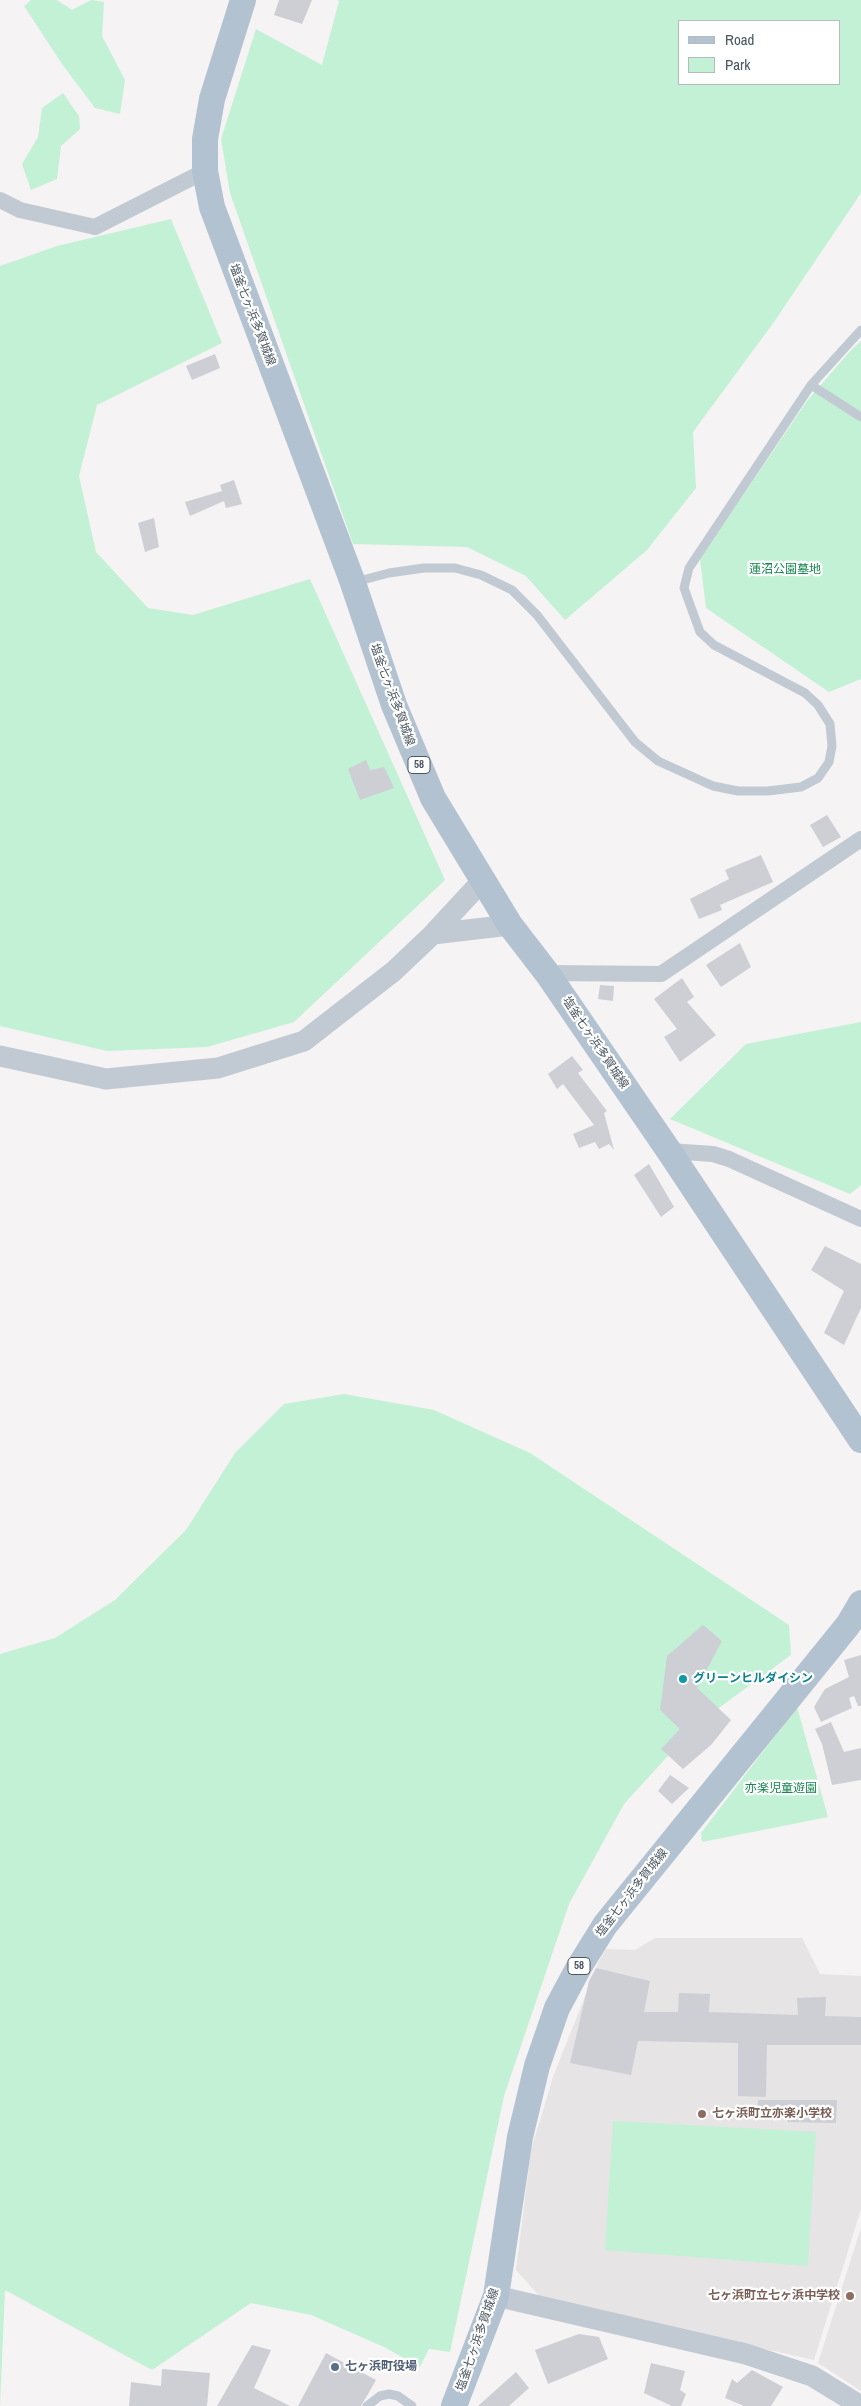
<!DOCTYPE html>
<html>
<head>
<meta charset="utf-8">
<style>
	body { margin:0 }
	#map { position:relative; width:861px; height:2406px; overflow:hidden; background:#f5f3f3; font-family:"Archivo Narrow",sans-serif }
	canvas { display:block }
	.legend { position:absolute; left:678px; top:20px; width:162px; height:65px; box-sizing:border-box; background:#fff; border:1px solid #b7bbc0; margin:0; padding:6px 9px; list-style:none; font-size:15px; color:#4a5661 }
	.legend li { display:flex; align-items:center; gap:10px; height:25px }
	.legend b { width:25px; border:1px solid #b7bbc0 }
</style>
</head>
<body>
<div id="map">
<canvas width="861" height="2406"></canvas>
<ul class="legend">
<li><b style="height:6px;background:#b3c2d1"></b>Road</li>
<li><b style="height:14px;background:#c3f1d5"></b>Park</li>
</ul>
</div>
<script>
const ctx = document.querySelector('canvas').getContext('2d');
ctx.lineJoin = 'round';
function fill(path, color) { ctx.fillStyle = color; ctx.fill(path, 'evenodd'); }
const poly = rows => new Path2D(rows.map(r => 'M' + r).join(''));
function trace(path, color, width, dash) { ctx.strokeStyle = color; ctx.lineWidth = width; ctx.lineCap = dash ? 'butt' : 'round'; ctx.setLineDash(dash || []); ctx.stroke(path); }
function write(font, color, halo, rows, align = 'center') {
  ctx.font = font + ' "Archivo Narrow","Noto Sans JP",sans-serif'; ctx.lineWidth = 4.5; ctx.setLineDash([]); ctx.textBaseline = 'middle'; ctx.strokeStyle = halo; ctx.fillStyle = color; for (const [text, x, y, turn = 0] of rows) {
    ctx.save(); ctx.translate(x, y); ctx.rotate((+turn || 0) * Math.PI / 180); ctx.textAlign = isNaN(turn) ? turn : align; if (halo) ctx.strokeText(text, 0, 0); ctx.fillText(text, 0, 0); ctx.restore();
  }
}
fill(poly([
	[655,1938,802,1938,820,1974,861,1976,861,2209,814,2360,542,2299,516,2270,531,2150,553,2077,599,1961,606,1949,635,1950],
	[861,2228,861,2391,818,2363]
]), '#e6e4e5');
fill(poly([
	[31,0,57,0,72,10,91,0,104,2,102,36,125,80,120,114,95,108,62,64,24,6],
	[337,0,861,0,861,193,774,322,693,432,696,488,647,550,565,620,526,576,467,547,353,544,230,193,221,139,256,29,322,65,339,1],
	[680,21,840,21,840,84,680,84],
	[63,93,79,116,80,129,61,146,57,179,31,190,22,164,38,137,42,108],
	[171,219,222,343,97,405,79,476,96,552,148,608,193,615,310,579,445,880,294,1022,207,1047,107,1051,0,1026,0,266,57,246],
	[861,341,861,679,829,692,706,608,700,559,807,401,851,350],
	[861,1022,861,1185,850,1194,670,1119,746,1044],
	[344,1394,434,1410,530,1453,789,1625,791,1655,697,1724,624,1804,569,1904,504,2096,450,2352,429,2349,420,2367,384,2347,311,2315,251,2303,152,2370,5,2290,0,2406,0,1654,55,1638,115,1600,186,1530,235,1453,284,1404],
	[797,1707,828,1817,702,1842,701,1833],
	[613,2121,816,2132,808,2266,605,2250]
]), '#c3f1d5');
fill(poly([
	[279,0,312,0,302,24,274,15],
	[215,354,220,368,192,380,186,366],
	[234,480,242,504,226,508,224,501,190,516,185,502,222,491,220,485],
	[154,518,159,547,145,552,138,523],
	[366,760,370,770,384,767,394,788,360,800,348,769],
	[827,815,841,837,823,847,810,825],
	[761,855,773,882,720,905,722,910,699,919,690,899,729,879,725,870],
	[740,943,751,967,721,987,706,965],
	[682,978,694,997,687,1002,716,1035,680,1062,664,1037,677,1029,654,999],
	[600,985,614,986,613,1001,598,999],
	[572,1056,583,1070,578,1073,607,1111,604,1113,614,1150,609,1144,599,1149,595,1142,579,1148,573,1134,594,1125,563,1084,557,1089,548,1074],
	[649,1164,674,1207,661,1217,634,1175],
	[825,1246,861,1264,861,1308,844,1345,824,1333,844,1291,811,1270],
	[703,1625,722,1641,697,1688,731,1720,711,1745,683,1769,661,1749,680,1729,660,1710,667,1656],
	[861,1655,861,1706,858,1706,854,1696,849,1698,852,1708,821,1722,814,1707,825,1689,849,1677,844,1660],
	[831,1722,844,1752,861,1748,861,1780,832,1785,822,1744,815,1729],
	[670,1775,689,1788,672,1804,658,1791],
	[596,1968,650,1981,644,2012,678,2012,679,1993,710,1994,709,2012,798,2015,797,1998,826,1997,825,2016,861,2017,861,2045,767,2045,766,2097,738,2096,738,2043,638,2041,631,2075,570,2063,589,1981],
	[758,2100,837,2100,836,2123,788,2122,787,2118,757,2116],
	[579,2334,599,2337,608,2359,548,2384,535,2350],
	[252,2345,271,2350,254,2388,290,2406,217,2406],
	[326,2353,376,2380,361,2406,298,2406],
	[651,2363,685,2371,680,2390,686,2394,681,2406,672,2406,644,2393],
	[162,2369,210,2373,207,2406,129,2406,131,2382,161,2386],
	[752,2370,783,2387,771,2406,744,2406,725,2398,732,2379,737,2383],
	[516,2372,529,2388,509,2406,478,2406]
]), '#cdcfd5');
trace(poly([
	[811,385,861,417],
	[355,582,389,573,424,568,455,568,481,575,512,590,537,615,635,742,658,761,713,786,738,791,768,791,801,787,818,778,829,762,832,746,830,724,818,705,805,693,714,645,700,632,684,588,689,568,811,385,861,330],
	[367,2406,380,2396,389,2394,398,2396,412,2406]
]), '#c1cad2', 9);
trace(poly([
	[0,200,20,210,95,227,205,171],
	[547,973,661,974,861,839],
	[669,1151,713,1154,729,1159,861,1219]
]), '#c1cad2', 16);
trace(poly([
	[433,934,510,925],
	[0,1056,106,1079,218,1068,304,1041,394,971,433,934,482,881],
	[496,2296,746,2354,812,2376,861,2406]
]), '#c1cad2', 21);
trace(poly([
	[243,0,212,99,205,139,205,171,212,207,353,583,394,705,433,798,510,925,547,973,669,1151,861,1440],
	[454,2406,496,2296,520,2137,537,2066,557,2008,579,1967,605,1925,848,1625,861,1603]
]), '#b3c2d1', 26);
for (const [x, y, r, color] of [
	[683,1679,5,"#0f9aa8"],
	[702,2114,5,"#8d6e63"],
	[850,2296,5,"#8d6e63"],
	[335,2367,5,"#5c6f8a"]
]) { const dot = new Path2D(); dot.arc(x, y, r, 0, 2 * Math.PI); ctx.fillStyle = color; ctx.fill(dot); trace(dot, '#fff', 2); }
for (const [x, y, w] of [
	[419,765,22],
	[579,1966,22]
]) { const box = new Path2D(); box.roundRect(x - w / 2, y - 8.5, w, 17, 4); ctx.fillStyle = '#fff'; ctx.fill(box); trace(box, '#4a5661', 1); }
write('bold 11px', '#4a5661', null, [
	["58",419,765],
	["58",579,1966]
]);
write('12px', '#4a5661', '#fff', [
	["塩釜七ヶ浜多賀城線",252,315,69],
	["塩釜七ヶ浜多賀城線",392,695,70],
	["塩釜七ヶ浜多賀城線",595,1043,56],
	["塩釜七ヶ浜多賀城線",632,1893,-52],
	["塩釜七ヶ浜多賀城線",478,2340,-71]
]);
write('12px', '#17864f', '#fff', [
	["蓮沼公園墓地",785,570],
	["亦楽児童遊園",781,1789]
]);
write('bold 12px', '#0d838f', '#fff', [
	["グリーンヒルダイシン",693,1679]
], 'left');
write('bold 12px', '#785e54', '#fff', [
	["七ヶ浜町立亦楽小学校",712,2114],
	["七ヶ浜町立七ヶ浜中学校",840,2296,"right"]
], 'left');
write('bold 12px', '#4e5e75', '#fff', [
	["七ヶ浜町役場",345,2367]
], 'left');
</script>
</body>
</html>
